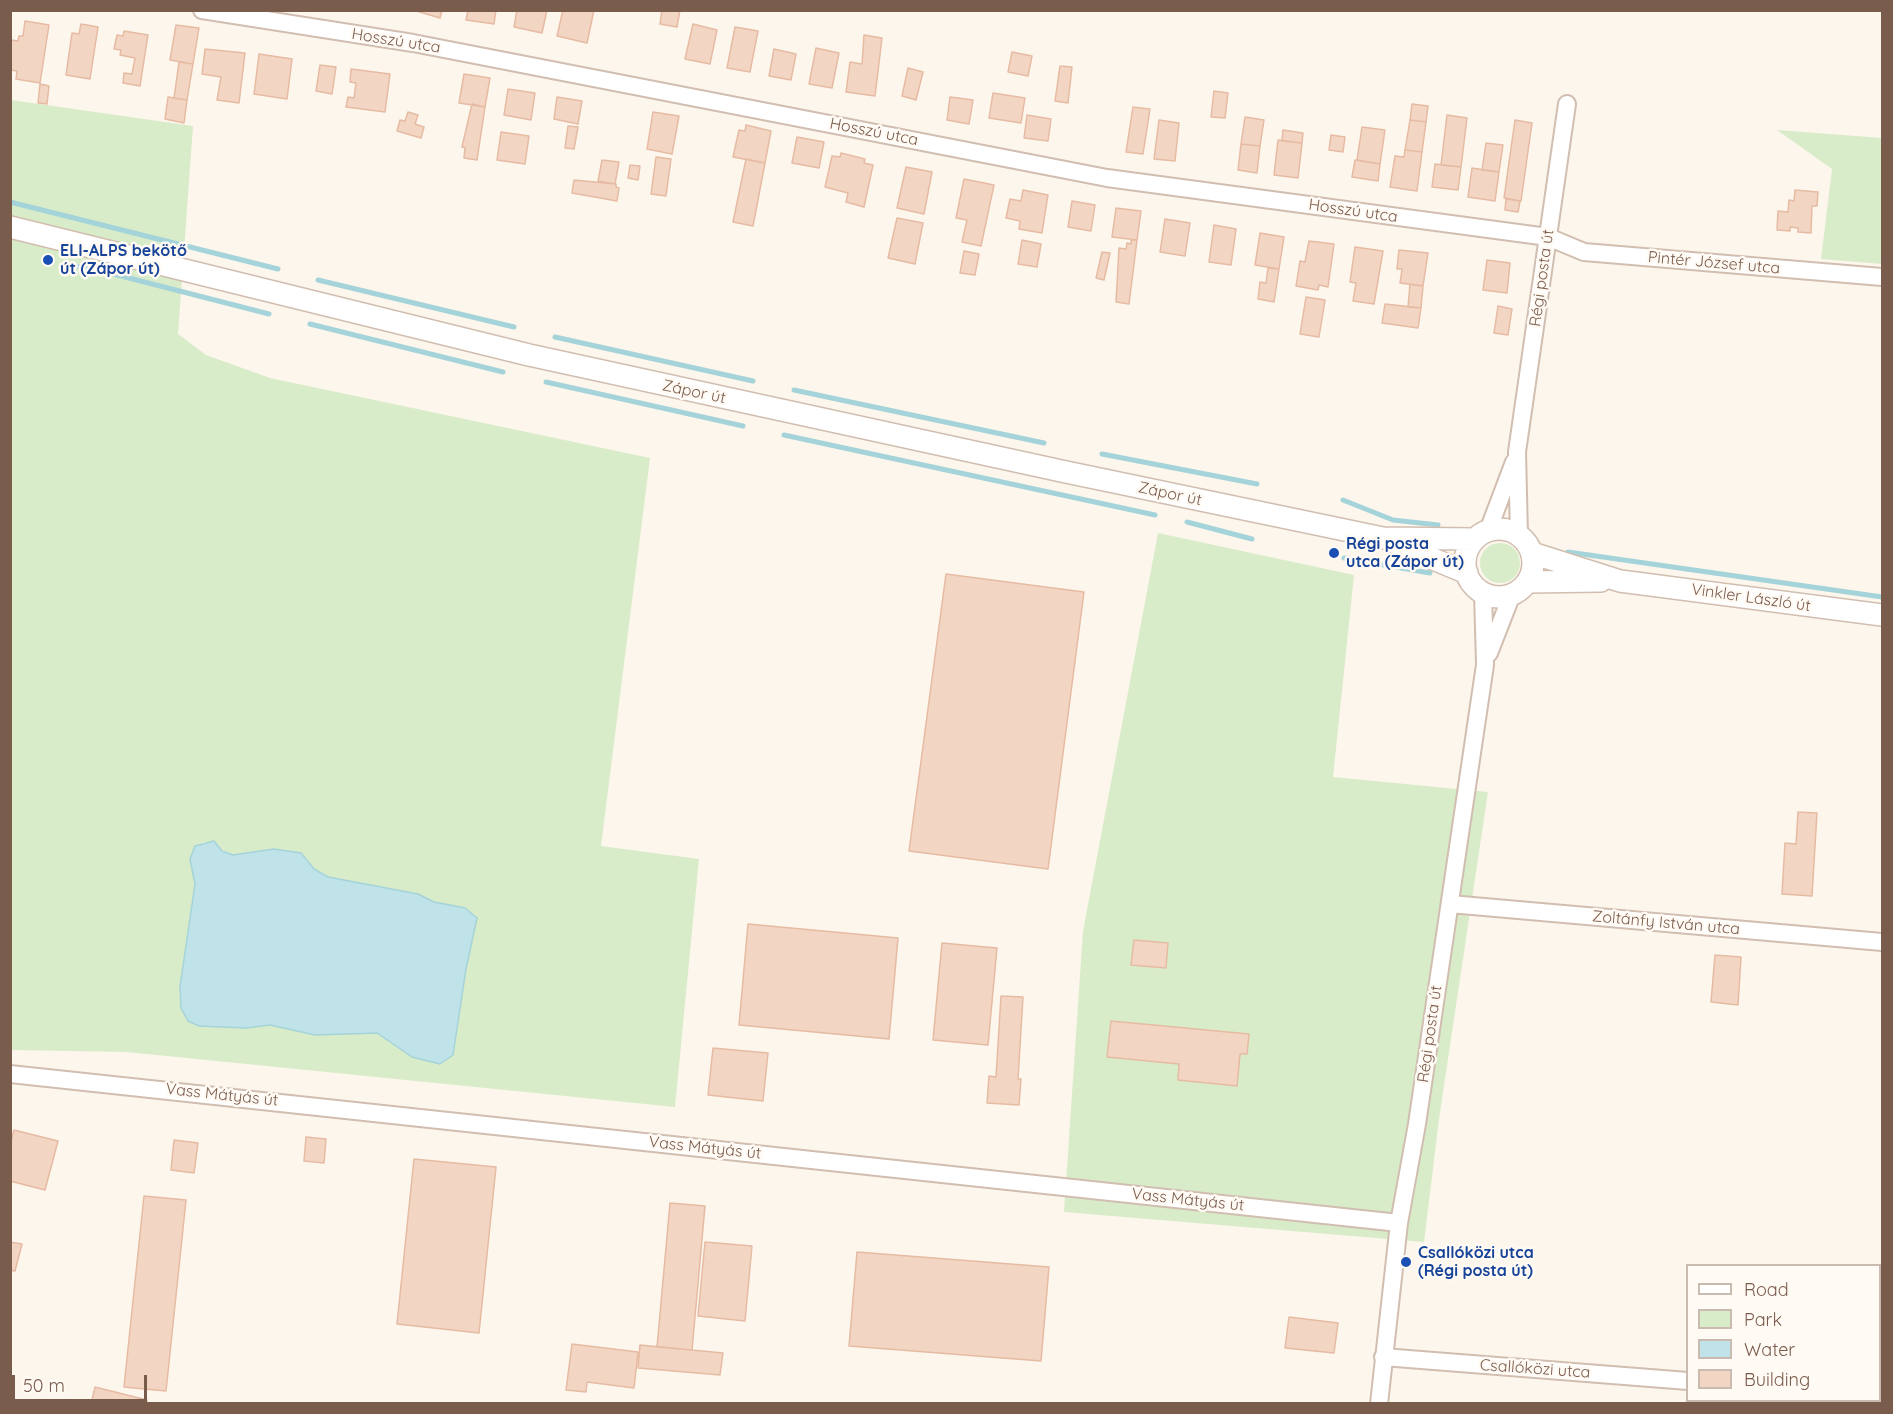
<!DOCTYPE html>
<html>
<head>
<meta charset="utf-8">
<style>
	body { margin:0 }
	#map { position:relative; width:1893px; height:1414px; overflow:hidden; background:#fdf6ec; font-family:Quicksand,sans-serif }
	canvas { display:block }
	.frame { position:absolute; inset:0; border:12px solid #7a5c4d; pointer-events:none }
	.legend { position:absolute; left:1686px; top:1264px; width:195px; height:138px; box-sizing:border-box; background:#fffaf3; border:2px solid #cabbb1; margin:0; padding:8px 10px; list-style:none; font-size:18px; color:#7a5c4d }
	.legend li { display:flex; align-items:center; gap:12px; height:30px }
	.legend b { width:30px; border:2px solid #cabbb1 }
	.scale { position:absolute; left:12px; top:1375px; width:135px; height:27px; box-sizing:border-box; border:3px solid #7a5c4d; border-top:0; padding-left:8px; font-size:18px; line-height:21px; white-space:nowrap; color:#7a5c4d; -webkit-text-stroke:4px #fffaf3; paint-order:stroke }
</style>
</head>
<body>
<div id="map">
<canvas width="1893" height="1414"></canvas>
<div class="frame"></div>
<ul class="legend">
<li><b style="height:8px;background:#fff"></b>Road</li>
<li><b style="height:16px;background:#d8ecc9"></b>Park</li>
<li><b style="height:16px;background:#bfe3e8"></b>Water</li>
<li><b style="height:16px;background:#f3d5c3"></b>Building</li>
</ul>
<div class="scale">50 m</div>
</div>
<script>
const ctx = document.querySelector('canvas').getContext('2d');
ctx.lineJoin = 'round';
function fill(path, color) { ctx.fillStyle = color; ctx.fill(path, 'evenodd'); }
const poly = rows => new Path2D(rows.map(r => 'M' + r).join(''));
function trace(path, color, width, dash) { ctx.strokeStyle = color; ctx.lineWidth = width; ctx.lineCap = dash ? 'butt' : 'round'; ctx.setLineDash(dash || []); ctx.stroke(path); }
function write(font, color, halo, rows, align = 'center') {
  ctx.font = font + ' Quicksand,sans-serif'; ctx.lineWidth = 5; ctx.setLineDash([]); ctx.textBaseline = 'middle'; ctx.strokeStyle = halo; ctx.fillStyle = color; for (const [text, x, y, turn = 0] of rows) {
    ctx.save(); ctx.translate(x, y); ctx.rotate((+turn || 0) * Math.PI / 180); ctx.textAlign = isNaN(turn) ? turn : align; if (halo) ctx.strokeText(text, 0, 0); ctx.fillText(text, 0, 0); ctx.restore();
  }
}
fill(poly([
	[11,100,193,126,178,334,206,355,270,378,650,458,601,846,699,859,675,1107,127,1052,11,1050],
	[205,842,233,855,274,849,300,853,314,869,328,877,418,894,434,902,465,908,477,919,440,1064,412,1057,377,1033,315,1035,270,1025,246,1028,199,1026,180,987,195,884,190,859,195,846],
	[1777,130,1882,138,1882,264,1821,259,1832,169],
	[1158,533,1354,575,1333,777,1488,792,1439,1119,1424,1242,1064,1212,1083,931],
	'1480 563a20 20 0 1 1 40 0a20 20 0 1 1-40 0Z'
]), '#d8ecc9');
const water = poly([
	[214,841,222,851,233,855,274,849,301,853,314,869,328,877,418,894,434,902,465,908,477,918,466,969,453,1055,440,1064,412,1057,377,1033,315,1035,270,1025,246,1028,199,1026,188,1021,181,1008,180,987,195,884,190,859,195,846,214,841]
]);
fill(water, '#bfe3e8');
trace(water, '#a5d3da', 1.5);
trace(poly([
	[10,202,278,269],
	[63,268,74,266,90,268,269,314],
	[318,280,514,327],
	[310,324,503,372],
	[555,337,753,381],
	[546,382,743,426],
	[794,390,1044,443],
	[784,435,1155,515],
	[1102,454,1257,484],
	[1343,500,1393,520,1438,525],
	[1187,522,1252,539],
	[1568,552,1882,597],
	[1344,558,1430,573]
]), '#a5d3da', 5);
const building = poly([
	[413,10,442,10,440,18,413,10],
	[468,10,496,10,494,24,466,20,468,10],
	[517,10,547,10,542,33,514,27,517,10],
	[563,10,594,10,587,43,557,36,563,10],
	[662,10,680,10,677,27,660,24,662,10],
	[25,21,49,25,40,83,16,79,17,71,10,70,11,40,18,41,19,36,23,36,25,21],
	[81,24,98,27,90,79,66,75,72,33,79,34,81,24],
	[693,24,717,30,710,64,685,59,693,24],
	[176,25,199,28,193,64,170,60,176,25],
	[735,27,758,31,750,72,727,68,735,27],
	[124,31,148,35,140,86,123,83,124,73,132,74,135,58,120,55,121,50,114,49,117,35,123,36,124,31],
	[864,35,882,38,875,96,846,92,850,62,862,64,864,35],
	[816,48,839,53,832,88,809,84,816,48],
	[205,49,245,53,239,103,217,100,221,77,202,74,205,49],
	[774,49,796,54,791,80,769,76,774,49],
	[1012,52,1032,56,1028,76,1008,72,1012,52],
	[259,54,292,59,287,99,254,94,259,54],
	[179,62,193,64,187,100,174,98,179,62],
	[320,65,336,67,332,94,316,91,320,65],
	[1060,66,1072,67,1068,103,1055,101,1060,66],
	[908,68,923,72,916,100,902,96,908,68],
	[351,69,390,74,385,112,346,107,348,97,354,98,356,83,350,82,351,69],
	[464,74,490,78,485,107,459,103,464,74],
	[40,84,49,86,47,104,38,103,40,84],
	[508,89,535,93,531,120,504,115,508,89],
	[1214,91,1228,93,1225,118,1211,117,1214,91],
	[993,93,1025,98,1021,123,989,118,993,93],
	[168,97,187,100,184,123,165,119,168,97],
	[557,97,582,101,578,124,554,119,557,97],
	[950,97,973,100,969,124,947,120,950,97],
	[472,104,485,107,477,160,464,158,465,148,462,147,472,104],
	[1412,104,1428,106,1426,122,1410,120,1412,104],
	[1133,107,1150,109,1143,154,1126,152,1133,107],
	[408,112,418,115,415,124,424,127,421,138,397,131,400,120,405,121,408,112],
	[653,112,679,116,672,154,647,149,653,112],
	[1027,115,1051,119,1048,141,1024,138,1027,115],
	[1447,115,1467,118,1461,167,1441,165,1447,115],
	[1245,117,1264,120,1260,146,1241,144,1245,117],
	[1159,120,1179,123,1175,161,1154,159,1159,120],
	[1410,120,1426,122,1422,152,1405,150,1410,120],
	[1515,120,1532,123,1521,201,1504,198,1515,120],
	[746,125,771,131,765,163,733,157,739,130,745,131,746,125],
	[568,126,578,127,574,149,565,148,568,126],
	[1362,127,1385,130,1380,164,1357,160,1362,127],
	[1283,130,1303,133,1302,143,1282,141,1283,130],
	[501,132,529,136,525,164,497,160,501,132],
	[1331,135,1345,137,1343,152,1329,150,1331,135],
	[797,137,824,142,819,168,792,163,797,137],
	[1278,140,1302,143,1298,178,1274,175,1278,140],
	[1486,143,1503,145,1499,172,1482,170,1486,143],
	[1241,144,1260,146,1257,173,1238,170,1241,144],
	[1405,150,1422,152,1417,191,1390,187,1395,156,1404,157,1405,150],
	[841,153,865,159,864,163,873,165,864,207,846,202,848,193,825,187,832,156,840,157,841,153],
	[656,157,671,159,666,196,651,194,656,157],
	[746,159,765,163,753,226,733,222,746,159],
	[602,160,619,162,615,184,598,181,602,160],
	[1355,160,1380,164,1378,181,1352,177,1355,160],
	[1435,164,1461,167,1458,190,1432,187,1435,164],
	[630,165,640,166,638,180,628,178,630,165],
	[906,167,932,172,924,214,897,208,906,167],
	[1472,168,1499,172,1495,201,1468,197,1472,168],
	[964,179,994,185,981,246,962,242,967,220,956,218,964,179],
	[574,180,616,184,616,187,619,188,617,201,572,193,574,180],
	[1023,190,1048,195,1042,233,1019,229,1020,221,1006,218,1010,199,1021,201,1023,190],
	[1795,190,1818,192,1817,206,1812,206,1811,233,1798,232,1798,228,1790,227,1790,231,1777,230,1778,211,1788,212,1789,200,1794,201,1795,190],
	[1506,199,1520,201,1518,212,1505,210,1506,199],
	[1072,201,1095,205,1091,231,1068,227,1072,201],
	[1116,208,1141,211,1137,240,1112,237,1116,208],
	[897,218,923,223,915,264,888,258,897,218],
	[1165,219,1190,223,1185,256,1160,252,1165,219],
	[1214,225,1236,229,1231,265,1209,262,1214,225],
	[1260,233,1284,237,1279,269,1255,265,1260,233],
	[1022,240,1041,244,1037,267,1018,264,1022,240],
	[1131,240,1137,240,1129,304,1116,302,1119,248,1126,249,1127,243,1131,244,1131,240],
	[1309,241,1334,244,1328,287,1319,285,1318,290,1296,286,1300,261,1305,262,1309,241],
	[1355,247,1383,251,1374,304,1353,301,1356,283,1350,282,1355,247],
	[1399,250,1428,253,1423,286,1400,283,1402,269,1397,269,1399,250],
	[964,251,979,254,975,275,960,273,964,251],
	[1102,252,1110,253,1104,280,1096,278,1102,252],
	[1487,260,1510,263,1507,293,1483,290,1487,260],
	[1268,268,1279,269,1274,302,1258,299,1260,282,1266,283,1268,268],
	[1410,284,1423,286,1421,308,1408,307,1410,284],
	[1306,297,1325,300,1319,337,1300,334,1306,297],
	[1385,304,1421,308,1418,328,1382,323,1385,304],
	[1498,306,1512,309,1508,335,1494,333,1498,306],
	[946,574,1084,592,1048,869,909,851,946,574],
	[1798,812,1817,813,1812,896,1782,894,1785,843,1796,844,1798,812],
	[748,924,898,938,889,1039,739,1025,748,924],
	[1134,940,1168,943,1166,968,1131,965,1134,940],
	[942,943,997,948,988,1045,933,1040,942,943],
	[1715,955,1741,957,1738,1005,1711,1002,1715,955],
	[1001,996,1023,997,1018,1079,1021,1079,1019,1105,987,1103,989,1076,996,1077,1001,996],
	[1111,1021,1249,1034,1247,1054,1240,1054,1237,1086,1178,1080,1179,1064,1107,1057,1111,1021],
	[713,1048,768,1053,763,1101,708,1095,713,1048],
	[14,1130,58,1141,45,1190,10,1181,10,1145,14,1130],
	[306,1137,326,1139,324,1163,304,1161,306,1137],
	[174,1140,198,1143,194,1173,171,1170,174,1140],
	[414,1159,496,1167,479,1333,397,1324,414,1159],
	[144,1196,186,1200,166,1391,124,1387,144,1196],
	[670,1203,705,1206,692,1350,657,1347,670,1203],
	[10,1242,22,1244,15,1271,10,1270,10,1242],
	[705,1242,752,1246,745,1321,698,1316,705,1242],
	[857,1252,1049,1267,1041,1361,849,1346,857,1252],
	[1289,1317,1338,1323,1334,1353,1285,1348,1289,1317],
	[572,1344,638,1352,634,1388,587,1382,586,1392,566,1390,572,1344],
	[640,1345,723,1353,720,1375,638,1368,640,1345],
	[95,1387,147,1400,146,1404,91,1404,95,1387]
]);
fill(building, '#f3d5c3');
trace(building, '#e6bba3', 1.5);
const minor = poly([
	[202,10,413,43,1107,178,1548,237,1584,252,1882,277],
	[1488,531,1514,462],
	[1519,535,1517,452,1567,104],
	[1489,653,1512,594],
	[1450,904,1882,942],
	[10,1074,1399,1223],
	[1383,1357,1688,1381],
	[1880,1395,1882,1396],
	[1379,1404,1399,1223,1417,1124,1485,665,1483,592]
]);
const tertiary = poly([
	[10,227,529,355,1066,472,1383,538,1474,539],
	'1465 563a34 34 0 1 1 68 0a34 34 0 1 1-68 0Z',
	[1397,544,1467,573],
	[1532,553,1620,581,1882,615],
	[1527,582,1601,581]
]);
trace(minor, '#d1beb0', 20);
trace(tertiary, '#d1beb0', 24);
trace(minor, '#fff', 16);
trace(tertiary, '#fff', 21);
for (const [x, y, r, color] of [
	[48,260,6,"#1a4fb4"],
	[1334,553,6,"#1a4fb4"],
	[1406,1262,6,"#1a4fb4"]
]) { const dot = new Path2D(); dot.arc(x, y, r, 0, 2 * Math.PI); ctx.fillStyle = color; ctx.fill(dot); trace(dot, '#fffaf3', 2); }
write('16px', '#7a5c4d', '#fffaf3', [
	["Hosszú utca",396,41,9],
	["Hosszú utca",874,132,11],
	["Hosszú utca",1353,211,8],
	["Pintér József utca",1714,263,5],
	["Régi posta út",1542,278,-82],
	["Zápor út",694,392,12],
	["Zápor út",1170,494,12],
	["Vinkler László út",1751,598,8],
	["Zoltánfy István utca",1666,923,5],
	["Régi posta út",1430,1034,-82],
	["Vass Mátyás út",222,1095,6],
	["Vass Mátyás út",705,1148,6],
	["Vass Mátyás út",1188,1200,6],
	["Csallóközi utca",1535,1369,4]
]);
write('bold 16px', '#164399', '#fffaf3', [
	["ELI-ALPS bekötő",60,251],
	["út (Zápor út)",60,269],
	["Régi posta",1346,544],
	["utca (Zápor út)",1346,562],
	["Csallóközi utca",1418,1253],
	["(Régi posta út)",1418,1271]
], 'left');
</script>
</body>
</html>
